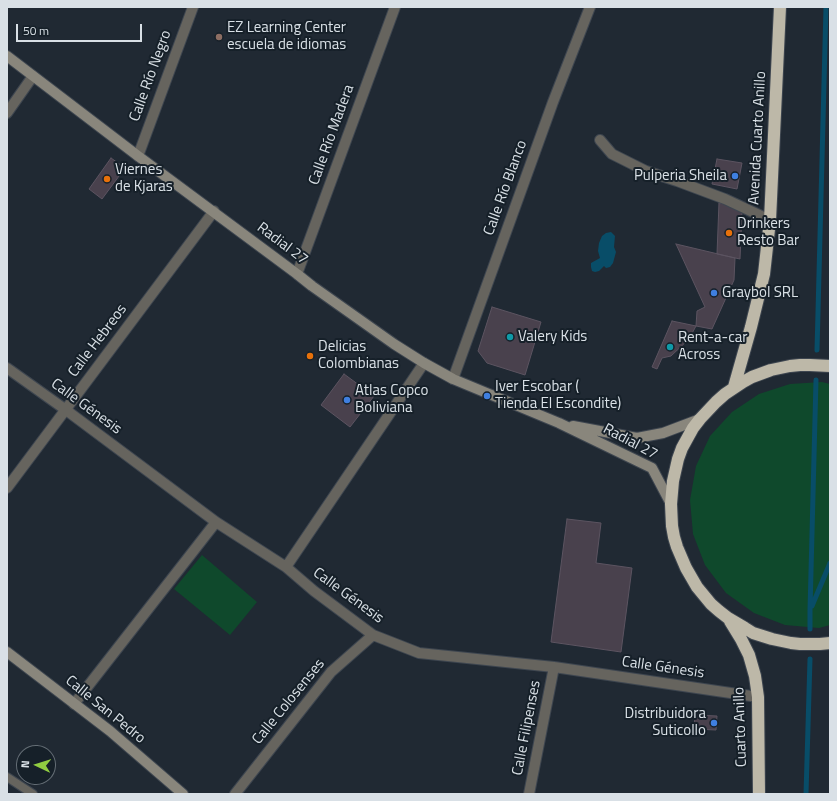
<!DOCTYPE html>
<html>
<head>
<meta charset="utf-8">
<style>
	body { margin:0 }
	#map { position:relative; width:837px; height:801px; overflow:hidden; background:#202933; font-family:"Titillium Web",sans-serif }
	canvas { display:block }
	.frame { position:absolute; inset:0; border:8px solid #d9e0e6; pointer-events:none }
	.north { position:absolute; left:16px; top:745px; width:40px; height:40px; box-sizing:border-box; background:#162029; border:1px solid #646d75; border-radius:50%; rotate:274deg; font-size:11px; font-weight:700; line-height:16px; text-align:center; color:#d9e0e6 }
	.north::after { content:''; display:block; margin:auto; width:14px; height:18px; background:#90cd41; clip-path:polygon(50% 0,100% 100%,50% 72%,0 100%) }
	.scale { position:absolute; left:16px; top:24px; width:126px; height:18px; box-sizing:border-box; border:2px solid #d9e0e6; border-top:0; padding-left:5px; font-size:12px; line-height:14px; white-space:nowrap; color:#d9e0e6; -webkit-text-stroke:3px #162029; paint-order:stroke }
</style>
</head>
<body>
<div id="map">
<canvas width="837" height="801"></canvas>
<div class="frame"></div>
<div class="north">N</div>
<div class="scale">50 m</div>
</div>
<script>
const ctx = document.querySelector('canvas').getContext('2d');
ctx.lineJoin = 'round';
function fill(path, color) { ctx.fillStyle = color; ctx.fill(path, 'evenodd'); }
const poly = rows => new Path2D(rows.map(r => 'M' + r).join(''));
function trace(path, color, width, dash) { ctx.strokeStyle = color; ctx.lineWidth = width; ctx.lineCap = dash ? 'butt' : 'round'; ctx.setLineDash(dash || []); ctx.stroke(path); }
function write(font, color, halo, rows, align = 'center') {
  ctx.font = font + ' "Titillium Web",sans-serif'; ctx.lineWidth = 4; ctx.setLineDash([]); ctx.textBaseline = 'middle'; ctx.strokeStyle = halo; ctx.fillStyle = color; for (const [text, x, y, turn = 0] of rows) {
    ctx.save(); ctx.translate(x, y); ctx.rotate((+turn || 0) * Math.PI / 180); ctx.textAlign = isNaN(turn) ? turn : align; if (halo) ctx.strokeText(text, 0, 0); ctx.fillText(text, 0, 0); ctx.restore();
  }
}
fill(poly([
	[822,382,830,384,830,625,819,628,785,625,754,613,726,593,705,565,693,534,690,500,696,466,710,436,732,412,759,394,790,384],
	[202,555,257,602,230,635,174,589]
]), '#0f492c');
fill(poly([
	[611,232,615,236,614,247,616,252,613,263,610,267,606,268,604,266,599,271,595,272,592,271,591,267,591,263,600,258,598,251,599,243,602,236,606,233]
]), '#084d68');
trace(poly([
	[817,350,826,7],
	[812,606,830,563],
	[810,629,810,610,816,380],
	[806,794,810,659]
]), '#084d68', 5);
const building = poly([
	[111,158,125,168,102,199,89,189,111,158],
	[717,159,742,163,737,189,712,184,717,159],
	[719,203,737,206,742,212,740,259,717,254,719,203],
	[676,244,735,258,734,280,712,329,696,326,697,311,705,307,676,244],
	[492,307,541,322,525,375,487,363,478,351,492,307],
	[672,321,696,326,689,339,671,356,662,358,657,369,652,367,672,321],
	[344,374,374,396,350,427,321,405,344,374],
	[567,519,601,523,596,563,632,568,621,652,551,642,567,519],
	[695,715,717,716,716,730,694,729,695,715]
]);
fill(building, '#49414d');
trace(building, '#5c5461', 1);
const lane = poly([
	[7,777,33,794]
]);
const street = poly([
	[7,113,33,76],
	[600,140,612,154,646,171,677,181,725,199,770,220],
	[138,156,193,7],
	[297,274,395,7],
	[7,368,66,410,216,522,286,567,314,591,373,635,419,653,554,667,758,697],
	[453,379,553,102,590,7],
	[7,488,214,211],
	[286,567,424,363],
	[74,704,216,522],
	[235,794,331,672,373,635],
	[529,794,554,667]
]);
const secondary = poly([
	[7,56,138,156,297,274,312,286,394,344,424,363,453,379,559,423,652,468,671,504],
	[573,426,637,438,663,433,700,419],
	[7,652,110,731,183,794]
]);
const highway = poly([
	[830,366,810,365,800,365,790,366,771,370,752,377,743,382,725,394,716,402,700,419,693,428,682,448,678,459,673,481,671,504,672,526,674,537,677,547,686,568,697,587,711,604,719,611,728,618,745,628,753,633,772,639,791,643,800,644,820,644,830,643],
	[734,387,751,327,764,274,770,220,780,7],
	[730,621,741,639,749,655,755,676,758,697,759,794]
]);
trace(lane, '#3e4650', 10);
trace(street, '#3e4650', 12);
trace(secondary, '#3e4650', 12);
trace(highway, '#3e4650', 14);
trace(lane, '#66645e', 8);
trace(street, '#66645e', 10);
trace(secondary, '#89867c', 10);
trace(highway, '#bdb8a8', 12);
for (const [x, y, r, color] of [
	[219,37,4,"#8d6e63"],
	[735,176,4,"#3f7fe0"],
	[107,179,4,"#e8710a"],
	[729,233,4,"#e8710a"],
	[714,293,4,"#3f7fe0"],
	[510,337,4,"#0f9aa8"],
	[670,347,4,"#0f9aa8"],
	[310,356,4,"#e8710a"],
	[487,396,4,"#3f7fe0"],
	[347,400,4,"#3f7fe0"],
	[714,723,4,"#3f7fe0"]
]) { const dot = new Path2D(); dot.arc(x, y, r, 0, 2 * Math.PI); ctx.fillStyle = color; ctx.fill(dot); trace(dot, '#162029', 1.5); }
write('15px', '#d9e0e6', '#162029', [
	["EZ Learning Center",227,28],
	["escuela de idiomas",227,45],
	["Viernes",115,170],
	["de Kjaras",115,187],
	["Pulperia Sheila",727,176,"right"],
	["Drinkers",737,224],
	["Resto Bar",737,241],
	["Graybol SRL",722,293],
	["Valery Kids",518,337],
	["Rent-a-car",678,338],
	["Across",678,355],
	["Delicias",318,347],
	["Colombianas",318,364],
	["Iver Escobar (",495,387],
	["Tienda El Escondite)",495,404],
	["Atlas Copco",355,391],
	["Boliviana",355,408],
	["Distribuidora",706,714,"right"],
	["Suticollo",706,731,"right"]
], 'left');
write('15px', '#d9e0e6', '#162029', [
	["Calle Río Negro",151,76,-70],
	["Calle Río Madera",332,135,-70],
	["Avenida Cuarto Anillo",758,138,-87],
	["Calle Río Blanco",506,188,-70],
	["Radial 27",282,244,37],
	["Calle Hebreos",98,341,-53],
	["Calle Génesis",86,407,36],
	["Radial 27",630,442,28],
	["Calle Génesis",348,596,36],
	["Calle Génesis",663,668,8],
	["Calle Colosenses",289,702,-51],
	["Calle San Pedro",105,710,39],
	["Cuarto Anillo",741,727,-92],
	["Calle Filipenses",527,728,-79]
]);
</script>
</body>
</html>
